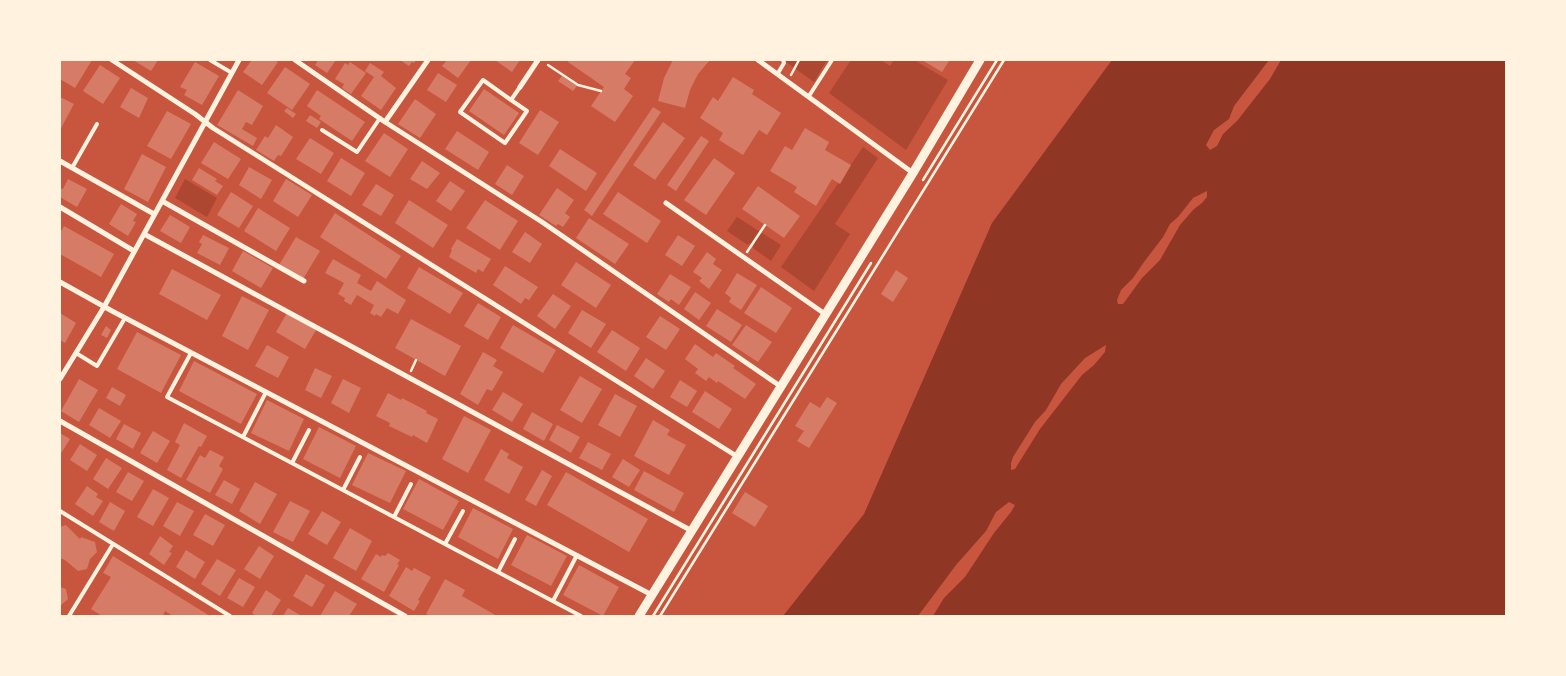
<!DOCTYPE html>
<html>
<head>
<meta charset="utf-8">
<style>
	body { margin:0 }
	#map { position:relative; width:1566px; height:676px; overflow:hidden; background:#c8553d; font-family:"Space Grotesk",sans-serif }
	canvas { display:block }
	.frame { position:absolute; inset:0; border:61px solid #fff3e0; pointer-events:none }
</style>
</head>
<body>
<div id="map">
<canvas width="1566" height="676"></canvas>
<div class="frame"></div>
</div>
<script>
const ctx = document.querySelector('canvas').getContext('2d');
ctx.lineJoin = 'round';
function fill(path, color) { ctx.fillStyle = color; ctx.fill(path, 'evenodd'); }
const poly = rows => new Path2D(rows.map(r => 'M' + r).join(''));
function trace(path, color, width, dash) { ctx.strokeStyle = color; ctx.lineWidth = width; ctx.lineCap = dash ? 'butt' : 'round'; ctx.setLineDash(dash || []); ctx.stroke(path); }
fill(poly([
	[786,60,827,60,814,82,786,62],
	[851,60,881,60,890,66,894,60,914,60,948,80,906,150,829,93],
	[863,147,878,158,835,224,850,234,814,291,781,267],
	[185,179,217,198,207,217,175,198],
	[737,217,781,245,771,261,753,248,754,246,749,243,748,245,727,231]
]), '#ae4732');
fill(poly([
	[1112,60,1506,60,1506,616,783,616,864,514,992,223]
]), '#8f3625');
fill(poly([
	[1269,60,1281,60,1270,79,1237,121,1223,134,1217,146,1210,150,1206,145,1214,130,1229,119,1234,106],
	[1207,191,1207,197,1202,203,1194,209,1180,225,1160,260,1142,278,1126,300,1123,304,1118,304,1117,300,1121,290,1133,278,1144,262,1163,237,1170,224,1178,217,1193,198],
	[1106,345,1105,352,1094,365,1082,375,1040,429,1015,469,1011,470,1011,463,1013,457,1035,422,1046,410,1061,384,1085,358],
	[1009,502,1015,505,1011,512,994,533,965,577,944,598,933,616,918,616,956,565,986,531,996,512]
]), '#c8553d');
fill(poly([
	[60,60,92,60,75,88,60,79],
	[133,60,158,60,151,71],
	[252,60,274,60,278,62,262,85,243,72],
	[318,60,336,60,327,73,315,65],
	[400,60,416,60,414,63,412,62,409,66],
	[447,60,471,60,458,78,442,66],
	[495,60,520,60,512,72],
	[569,60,635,60,625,74,631,78,624,89,633,96,615,122,591,106,604,87,568,62],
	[673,60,710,60,698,74,690,90,685,108,658,101,664,78],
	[922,60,948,60,949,61,942,72],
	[195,62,219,76,202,105,184,95,187,90,180,87],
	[350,62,366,73,351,94,342,88,344,84,335,79,345,63,348,65],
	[370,63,384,72,381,76,396,88,381,110,361,96,374,77,365,71],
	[100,65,120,78,103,104,83,91],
	[285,67,310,84,292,110,267,93],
	[438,73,457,85,446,102,427,90],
	[562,76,577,86,573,91,558,81],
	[733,77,754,90,752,94,781,113,767,135,759,130,743,155,719,140,723,133,700,118,713,97,718,101],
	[131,88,148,98,139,118,120,107],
	[484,89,519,113,504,135,469,111],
	[238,90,263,106,252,125,246,122,242,129,257,138,253,146,217,125],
	[317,90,365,122,352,141,319,119,321,116,307,106],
	[60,97,74,104,60,130],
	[415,99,436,114,420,138,398,124],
	[653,107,661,112,592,216,584,210],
	[287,108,296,114,293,118,284,111],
	[540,110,559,122,538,155,519,143],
	[167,111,191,124,171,159,147,146],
	[310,115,321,122,317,128,306,121],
	[663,122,685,138,655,180,633,165],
	[276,125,293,137,281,156,278,155,274,161,256,150,265,136,268,138],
	[805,128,829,142,825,150,851,165,840,184,832,179,816,206,794,192,797,187,770,171,785,146,792,150],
	[457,131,489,152,478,170,445,149],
	[384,133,408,149,390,177,365,161],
	[701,136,709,141,676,191,667,185],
	[310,138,334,153,321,174,296,159],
	[214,142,241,159,228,179,201,163],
	[560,149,597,173,586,191,549,166],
	[142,154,166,167,148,202,124,189],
	[341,158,365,173,351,196,327,181],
	[714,158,735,173,706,215,684,200],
	[422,161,440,173,427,189,410,179],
	[507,165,524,176,512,195,495,184],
	[249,167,272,180,261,199,239,185],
	[199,168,217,179,215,181,223,186,217,195,192,180],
	[68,179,87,189,77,207,60,197,60,188,63,189],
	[286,179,312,195,298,217,273,201],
	[450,181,465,191,451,211,436,201],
	[376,184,394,195,381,216,362,205],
	[758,186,800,216,784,238,742,209],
	[557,188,574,200,565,213,570,217,563,227,558,224,556,226,539,215],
	[231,192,253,206,239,228,217,215],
	[618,192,661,221,647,243,603,214],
	[409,200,448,225,433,248,395,223],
	[485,200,518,221,500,250,466,228],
	[121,204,137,214,133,221,136,222,128,236,109,224],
	[258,208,290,228,276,251,244,231],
	[335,213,401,256,386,279,320,237],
	[170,215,190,227,181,243,160,231],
	[589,218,629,244,615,264,576,238],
	[64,226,114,254,101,277,60,254,60,233],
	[525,232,542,244,530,263,512,252],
	[203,235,229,248,220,265,197,253,202,244,199,242],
	[678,235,695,246,682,266,665,255],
	[296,237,320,251,303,279,279,265],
	[457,239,491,259,483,272,478,269,476,273,449,257,452,250,451,249],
	[243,251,273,268,261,288,232,271],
	[707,252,716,259,713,264,722,270,709,289,699,281,702,278,693,272],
	[333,259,361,275,357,283,371,291,377,281,406,300,398,314,387,308,381,317,376,314,375,316,370,313,374,305,357,295,351,305,344,301,345,298,338,294,344,283,325,273],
	[576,262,611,285,596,308,561,285],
	[505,266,538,287,529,300,525,298,521,304,493,285],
	[419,267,463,293,450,314,407,288],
	[172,269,221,295,207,320,159,294],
	[896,270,908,278,893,302,881,294],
	[737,273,757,285,741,310,729,302,731,298,725,293],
	[670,274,691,287,679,305,671,299,669,302,657,294],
	[761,287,792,308,776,333,744,313],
	[695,292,711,303,699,320,684,309],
	[553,294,571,306,555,329,537,316],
	[242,296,269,310,248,350,222,336],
	[478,303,501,317,488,340,464,326],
	[717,309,742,325,731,342,706,326],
	[582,310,606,324,591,348,568,333],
	[60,313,76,323,65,343,60,340],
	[287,313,316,330,305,349,276,332],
	[660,316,680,329,666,350,646,337],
	[411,319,461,346,445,376,395,348],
	[513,325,556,350,543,373,500,348],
	[746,325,772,342,758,362,732,345],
	[106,326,111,330,107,338,101,335],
	[612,330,640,348,626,371,597,352],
	[137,332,181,355,161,393,117,369],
	[695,344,713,357,716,353,735,366,733,368,756,384,745,399,718,381,717,383,709,377,706,381,695,373,698,369,685,359],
	[267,345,289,357,278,378,255,366],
	[483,352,497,360,493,366,503,372,492,391,487,389,478,405,460,394],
	[646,358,665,371,653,389,634,376],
	[194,361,257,394,241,424,179,391],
	[315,368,332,376,321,398,305,390],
	[580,376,602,389,582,423,560,410],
	[79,379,98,390,79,422,61,411],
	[343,379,361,388,349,413,331,403],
	[680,380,697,391,687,407,670,397],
	[112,387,126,395,120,406,106,398],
	[705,391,732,409,719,429,692,412],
	[503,392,523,404,512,422,492,410],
	[388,393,401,400,402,398,427,411,426,413,438,419,427,443,413,435,412,437,389,426,390,423,376,416],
	[615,394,637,406,620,437,598,425],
	[827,397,837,403,809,448,797,441,804,431,795,426,810,402,820,408],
	[267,400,304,419,289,451,251,433],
	[99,408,121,421,110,438,89,425],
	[532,412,553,424,544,441,523,429],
	[464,416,491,430,468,473,442,459],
	[653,420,670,430,667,435,686,445,669,475,634,456],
	[184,423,207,436,201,447,199,446,181,478,167,470,180,445,175,442],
	[124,424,141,433,133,449,116,439],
	[557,425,580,437,571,453,549,440],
	[319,427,356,446,340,478,303,459],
	[153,431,170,441,157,463,140,453],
	[60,433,70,439,60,455],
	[588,442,611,454,602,470,579,458],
	[80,444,97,455,87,471,70,460],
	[501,449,509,454,507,458,523,467,509,494,484,480],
	[210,450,224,457,219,466,223,469,210,493,186,480,200,455,205,458],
	[368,453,406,471,390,503,352,485],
	[106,458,122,468,108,489,93,479],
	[623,459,640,470,629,487,612,477],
	[542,470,552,476,536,506,525,500],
	[644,471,684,493,674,512,634,490],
	[128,472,144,481,132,501,116,492],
	[566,472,648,519,629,552,547,505],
	[419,479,459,501,443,530,403,509],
	[224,480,240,489,232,504,215,495],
	[255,482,277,494,260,524,239,511],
	[87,486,98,494,96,497,103,501,93,516,75,504],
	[153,489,169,498,153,526,137,517],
	[745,492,768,506,755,527,732,513],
	[290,501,310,511,293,542,273,532],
	[110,502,125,511,114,531,99,522],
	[177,502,194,511,180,536,163,526],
	[473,508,513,529,498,559,458,537],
	[322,511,341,522,327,545,308,534],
	[205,514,225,525,213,546,193,535],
	[66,525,80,539,81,537,95,542,97,552,90,559,87,569,78,571,65,560,60,558,60,527],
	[350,528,372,541,356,571,333,558],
	[527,535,567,556,551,586,511,565],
	[160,536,173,546,169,552,172,553,164,565,149,554],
	[259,546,274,556,260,579,244,569],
	[186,550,205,562,195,579,176,567],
	[388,553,400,560,397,564,399,565,384,592,361,579,376,554,381,557,382,555,385,556],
	[113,556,210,616,173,616,165,611,163,616,102,616,91,609,111,577,103,573],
	[217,559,236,570,220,596,201,584],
	[579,565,619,587,603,616,563,595],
	[406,567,412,571,414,568,431,577,418,600,420,601,414,611,389,596],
	[306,574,325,585,312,607,293,596],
	[239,578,255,587,243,607,227,598],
	[445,579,465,590,462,596,497,616,431,616,426,614],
	[60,587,66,589,68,599,60,606],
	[266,590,281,600,271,616,256,616,252,613],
	[335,591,357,604,349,616,320,616],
	[288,608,302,616,283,616]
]), '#d67c66');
trace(poly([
	[548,65,578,85,601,91],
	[791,75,799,60],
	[923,180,997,60],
	[747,252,765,225],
	[411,371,416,360],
	[653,616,871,263],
	[660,616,1004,60]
]), '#fff3e0', 2.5);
trace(poly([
	[210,60,232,73],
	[778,73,784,63,783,60],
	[809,96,832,60],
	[511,100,527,111,505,143,460,112,483,80,511,100,520,87],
	[322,130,357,152,380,118],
	[72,168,97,124],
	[76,353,97,366,125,318],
	[191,353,167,397,581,616],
	[243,437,266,392],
	[292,463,309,430],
	[343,490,360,457],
	[60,511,230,616],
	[394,517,411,484],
	[445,544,463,511],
	[498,572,515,539],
	[553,601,577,555],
	[69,616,113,544]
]), '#fff3e0', 4);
trace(poly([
	[112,60,195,114,213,128,738,457],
	[295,60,385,122,542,222,780,386],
	[758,60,913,173],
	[520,87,538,60],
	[385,122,428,60],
	[60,161,154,214],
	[162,201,304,281],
	[666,203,825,314],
	[60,207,134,251],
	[144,234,692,531],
	[60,282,112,311,652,595],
	[60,379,104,307,239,60],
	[60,421,405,616]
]), '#fff3e0', 5);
trace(poly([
	[639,616,913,173,980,60]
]), '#fff3e0', 9);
</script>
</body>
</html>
